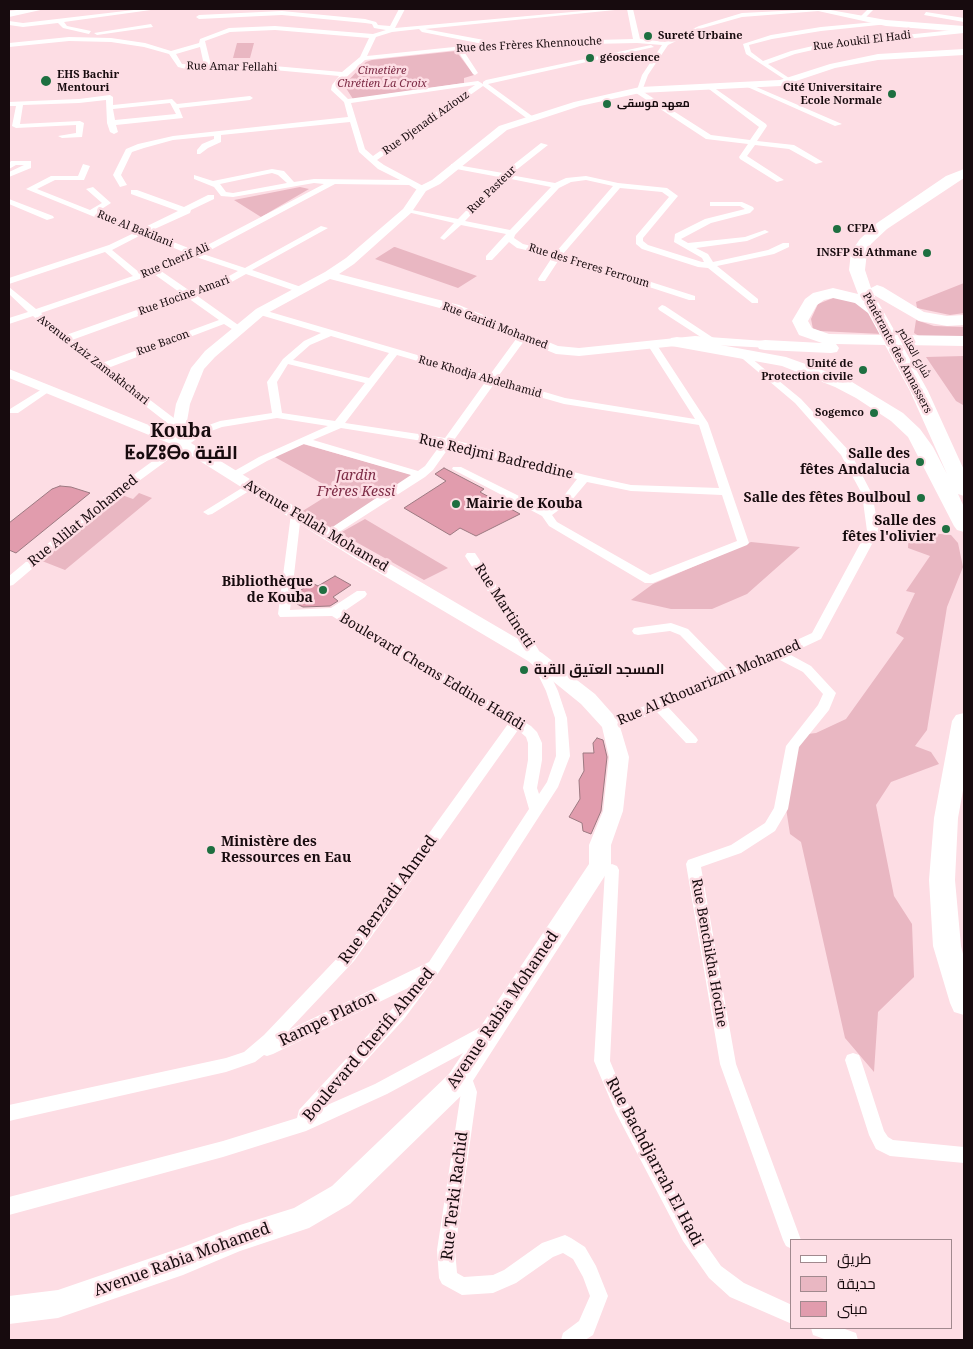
<!DOCTYPE html>
<html>
<head>
<meta charset="utf-8">
<style>
	body { margin:0 }
	#map { position:relative; width:973px; height:1349px; overflow:hidden; background:#fddde4; font-family:"Noto Serif",Cairo,serif }
	canvas { display:block }
	.frame { position:absolute; inset:0; border:10px solid #170b0e; pointer-events:none }
	.legend { position:absolute; left:790px; top:1239px; width:162px; height:90px; box-sizing:border-box; background:#fddde4; border:1px solid #a1898e; margin:0; padding:6px 9px; list-style:none; font-size:15px; color:#170b0e }
	.legend li { display:flex; align-items:center; gap:10px; height:25px }
	.legend b { width:25px; border:1px solid #a1898e }
</style>
</head>
<body>
<div id="map">
<canvas width="973" height="1349"></canvas>
<div class="frame"></div>
<ul class="legend">
<li><b style="height:6px;background:#fff"></b>طريق</li>
<li><b style="height:14px;background:#e9b7c2"></b>حديقة</li>
<li><b style="height:14px;background:#e19cad"></b>مبنى</li>
</ul>
</div>
<script>
const ctx = document.querySelector('canvas').getContext('2d');
ctx.lineJoin = 'round';
function fill(path, color) { ctx.fillStyle = color; ctx.fill(path, 'evenodd'); }
const poly = rows => new Path2D(rows.map(r => 'M' + r).join(''));
function trace(path, color, width, dash) { ctx.strokeStyle = color; ctx.lineWidth = width; ctx.lineCap = dash ? 'butt' : 'round'; ctx.setLineDash(dash || []); ctx.stroke(path); }
function write(font, color, halo, rows, align = 'center') {
  ctx.font = font + ' "Noto Serif",Cairo,"Noto Sans Tifinagh",serif'; ctx.lineWidth = 5; ctx.setLineDash([]); ctx.textBaseline = 'middle'; ctx.strokeStyle = halo; ctx.fillStyle = color; for (const [text, x, y, turn = 0] of rows) {
    ctx.save(); ctx.translate(x, y); ctx.rotate((+turn || 0) * Math.PI / 180); ctx.textAlign = isNaN(turn) ? turn : align; if (halo) ctx.strokeText(text, 0, 0); ctx.fillText(text, 0, 0); ctx.restore();
  }
}
fill(poly([
	[237,43,254,43,250,58,233,58],
	[456,51,474,75,464,78,464,83,353,99,344,85,366,62,372,60],
	[300,187,309,189,261,217,234,200],
	[394,247,395,247,477,276,458,288,375,259],
	[964,283,964,313,950,315,917,308,916,302],
	[833,298,845,298,866,308,882,334,819,331,813,329,811,319,818,304],
	[916,320,934,326,964,327,964,337,919,336,914,333],
	[964,356,964,403,963,405,956,401,926,357],
	[303,444,413,475,332,528,301,512,333,492,332,489,273,456],
	[139,493,152,498,65,570,42,561,122,495,133,499],
	[365,519,436,561,448,568,424,580,340,533],
	[909,531,951,535,958,543,963,567,947,607,927,730,915,746,931,752,939,764,891,782,876,805,894,896,912,924,914,977,878,1012,874,1072,845,1038,801,842,790,834,783,789,799,735,816,733,846,719,904,638,896,633,915,593,906,591,930,556,908,548],
	[751,542,800,547,747,594,712,609,671,609,631,600,653,584]
]), '#e9b7c2');
const building = poly([
	[444,468,484,489,480,492,520,514,476,536,460,528,450,535,404,508,446,481,435,474,444,468],
	[60,486,71,487,90,493,16,553,9,550,9,523,52,489,60,486],
	[335,576,351,585,333,597,338,601,330,606,303,607,297,604,296,593,312,583,318,586,335,576],
	[597,738,603,740,607,757,601,811,591,834,583,831,582,823,569,817,580,799,579,780,584,771,583,753,594,753,593,743,597,738]
]);
fill(building, '#e19cad');
trace(building, '#9c7981', 1);
fill(poly([
	[142,9,158,9,64,22,67,26,91,31,89,34,63,28,58,23,23,27,9,25,9,21,23,23,142,9],
	[399,9,405,9,395,28,605,9,625,9,425,29,484,40,487,42,486,43,633,39,627,9,633,9,640,39,665,42,699,26,742,13,822,9,819,11,742,17,703,28,668,45,648,75,642,91,711,135,750,140,759,127,705,86,710,85,766,124,767,126,757,141,794,145,823,162,816,164,789,149,755,145,747,156,784,180,777,182,740,159,739,157,748,144,706,139,636,93,642,75,662,45,637,43,499,46,463,50,478,73,475,75,473,74,457,50,365,60,338,85,338,89,348,99,478,81,483,84,483,82,486,80,651,45,654,47,488,84,532,116,532,120,529,120,483,86,377,160,384,165,425,187,425,191,419,191,409,185,335,184,203,254,245,268,321,226,328,228,252,270,304,288,304,292,298,292,246,274,228,284,196,295,241,327,241,331,235,331,224,324,108,368,183,425,183,429,175,429,62,341,33,316,9,324,9,318,28,312,9,294,9,287,36,309,133,276,105,252,9,284,9,278,109,245,134,233,26,189,51,176,78,176,83,164,90,166,84,180,55,180,37,189,90,210,102,203,86,189,93,187,111,203,97,212,141,229,178,211,131,194,131,190,137,190,184,207,208,195,214,195,214,199,191,210,190,213,148,232,196,251,324,184,314,183,233,197,221,196,214,187,194,179,194,175,213,181,272,169,284,171,294,182,314,179,400,180,378,169,359,152,350,122,221,135,221,142,208,148,200,154,197,154,197,150,202,144,214,139,214,136,173,140,144,148,132,152,121,175,127,185,120,187,113,175,126,149,138,144,173,136,348,117,344,102,331,90,332,85,339,76,274,70,211,69,208,71,186,69,178,67,169,54,144,47,111,42,69,41,9,47,9,43,69,37,111,38,145,43,171,51,199,43,200,39,229,28,275,26,373,34,386,30,374,28,372,24,365,23,282,15,199,19,196,17,199,15,282,11,365,19,376,22,378,25,390,26,399,9],
	[419,29,422,32,483,44,367,56,376,37,392,32,419,29],
	[275,30,369,38,360,57,342,72,274,66,211,65,205,41,230,32,275,30],
	[200,47,204,65,182,64,176,54,200,47],
	[475,85,373,156,365,149,351,103,475,85],
	[272,173,278,175,287,183,233,193,226,192,220,184,272,173],
	[141,235,189,254,140,273,112,250,141,235],
	[196,257,238,271,222,280,190,291,161,271,196,257],
	[154,274,182,294,66,335,41,313,154,274],
	[188,298,219,320,102,363,72,340,188,298],
	[868,9,874,9,863,20,859,20,859,18,868,9],
	[926,12,964,18,964,22,924,15,926,12],
	[886,21,888,24,821,31,772,39,749,45,751,52,763,61,791,51,826,43,964,29,964,33,826,47,795,54,768,64,792,80,793,81,790,83,746,54,743,44,771,35,821,27,886,21],
	[151,24,153,27,97,35,94,33,151,24],
	[743,83,747,83,842,124,835,126,743,85,743,83],
	[110,95,113,97,113,105,172,99,177,104,250,96,253,98,250,100,179,108,183,118,116,125,118,132,114,134,110,132,107,123,106,100,79,103,23,105,20,124,80,121,84,123,82,137,62,138,58,136,76,133,76,125,16,128,12,126,16,106,9,106,9,102,79,99,110,95],
	[170,103,176,114,115,120,113,109,170,103],
	[541,143,548,145,510,175,555,183,566,178,586,176,618,183,667,188,678,196,643,238,643,241,648,245,702,262,704,262,702,258,674,242,675,234,705,219,745,209,740,206,710,206,710,202,742,202,753,207,754,209,750,213,711,223,681,239,688,243,745,237,765,230,769,232,747,241,696,248,708,254,713,262,768,250,783,243,789,243,789,247,774,254,717,266,758,299,758,303,752,303,708,268,698,267,642,249,636,244,636,236,669,197,662,192,620,188,563,254,695,296,695,300,689,300,560,258,545,281,539,281,538,279,553,256,517,248,509,242,492,260,486,260,486,256,506,234,461,225,444,240,440,238,454,223,403,211,407,209,458,219,499,177,451,168,451,164,503,173,541,143],
	[506,178,551,187,510,230,465,221,506,178],
	[586,180,613,186,556,252,523,244,514,238,515,235,559,188,571,182,586,180],
	[11,161,31,161,31,168,9,177,9,172,24,165,16,165,9,169,9,163,11,161],
	[9,199,53,216,54,218,47,220,9,204,9,199],
	[662,305,665,306,718,341,716,343,710,343,659,310,658,308,662,305],
	[260,309,489,376,519,335,525,335,527,337,497,378,565,398,695,419,647,344,652,341,655,342,708,423,749,543,747,545,653,583,645,583,549,526,542,516,452,469,453,467,461,467,545,509,563,497,577,479,450,446,433,470,425,477,333,536,325,536,323,534,325,532,411,475,304,444,267,461,237,478,229,478,229,474,259,457,328,426,277,418,222,427,203,434,113,500,13,585,9,586,9,576,105,496,195,430,220,421,272,413,267,382,283,359,304,341,321,333,257,314,255,312,260,309],
	[331,336,389,353,369,378,293,360,310,345,331,336],
	[397,355,486,381,445,438,345,423,397,355],
	[288,364,365,383,335,421,282,413,277,382,288,364],
	[494,384,564,404,699,425,719,488,631,485,585,475,454,440,494,384],
	[341,428,441,444,425,466,418,471,313,440,341,428],
	[587,482,631,491,722,495,737,541,650,575,557,522,552,515,571,501,587,482],
	[740,349,801,399,850,452,872,494,879,531,821,639,789,654,811,666,836,693,829,710,799,747,788,809,775,831,741,853,701,867,736,1064,801,1240,792,1240,792,1249,786,1246,783,1240,720,1064,686,864,688,860,731,845,765,823,774,808,786,746,818,705,823,694,803,672,778,659,668,707,696,737,698,740,696,743,686,743,657,712,611,730,606,728,605,725,606,722,719,675,680,635,670,631,638,635,634,634,632,631,634,628,671,623,688,629,729,671,812,633,867,531,862,494,841,455,795,403,737,354,735,352,740,349],
	[47,386,52,389,50,391,18,413,10,413,10,409,47,386],
	[250,483,255,486,254,488,212,514,208,515,203,512,250,483],
	[296,511,301,514,290,610,331,608,357,591,365,591,367,594,365,597,343,612,531,726,537,732,542,743,542,760,537,788,539,794,547,782,556,756,555,718,546,691,526,650,465,556,467,553,475,553,538,649,558,691,567,718,570,756,558,787,439,972,404,1019,325,1106,375,1084,479,1028,485,1026,491,1028,493,1033,491,1038,387,1094,306,1131,223,1157,9,1215,9,1197,223,1141,297,1118,299,1110,392,1009,410,987,273,1054,267,1056,264,1055,255,1062,226,1072,9,1121,9,1105,226,1058,244,1052,264,1035,344,951,508,724,332,616,280,617,278,614,291,514,296,511],
	[518,730,526,737,528,743,528,760,523,788,529,809,429,962,289,1030,354,961,518,730],
	[612,864,617,866,619,870,610,1061,627,1102,695,1229,721,1266,744,1283,792,1305,792,1324,730,1297,709,1278,683,1241,615,1111,594,1061,605,870,607,866,612,864],
	[853,1053,859,1055,861,1060,884,1131,888,1137,893,1140,964,1147,964,1163,890,1156,876,1149,869,1135,845,1060,847,1055,853,1053],
	[458,1075,473,1081,477,1092,455,1250,457,1273,464,1277,493,1275,504,1270,542,1243,565,1235,571,1238,585,1247,596,1266,608,1296,593,1335,585,1340,561,1340,563,1333,579,1321,590,1296,583,1277,573,1259,563,1253,553,1257,516,1283,493,1293,462,1295,442,1284,439,1278,437,1250,461,1092,452,1087,450,1082,452,1077,458,1075],
	[811,1328,842,1328,856,1333,858,1340,827,1340,813,1335,811,1328]
]), '#fff');
fill(poly([
	[809,9,825,9,886,20,964,26,964,32,886,26,809,9],
	[964,49,964,55,878,60,835,68,781,86,640,93,580,106,507,130,440,184,426,191,411,213,354,264,339,274,459,305,558,346,579,348,695,336,765,341,770,342,772,345,770,348,695,344,579,356,556,354,451,311,330,279,264,315,215,357,204,369,190,404,186,427,188,443,181,447,174,443,172,427,176,404,191,368,205,351,256,309,325,272,346,258,403,209,418,187,432,180,499,126,574,102,640,87,780,80,830,64,878,54,964,49]
]), '#fff');
fill(poly([
	[24,9,45,9,9,17,9,11,24,9],
	[9,369,186,440,366,550,542,653,595,694,618,720,629,757,623,811,611,845,611,865,608,871,467,1090,350,1204,309,1228,240,1251,183,1275,58,1318,9,1324,9,1296,58,1290,183,1247,240,1225,294,1208,332,1186,449,1074,589,864,589,845,603,811,609,757,602,727,581,704,528,661,354,558,176,446,9,378,9,369]
]), '#fff');
fill(poly([
	[964,169,964,178,887,229,871,244,867,252,865,270,871,288,877,285,883,287,924,312,947,316,964,315,964,325,947,326,919,321,874,295,897,335,964,336,964,346,902,345,928,391,964,470,964,496,958,494,964,507,964,532,957,530,954,526,908,437,891,421,856,398,835,387,782,366,677,347,671,346,669,342,671,338,677,337,786,357,847,379,903,413,920,429,933,447,947,474,910,391,885,345,836,344,839,348,837,352,831,353,765,350,759,349,757,345,759,341,765,340,822,343,799,335,792,321,805,299,813,293,833,288,858,294,849,270,851,252,860,239,877,223,946,176,964,169],
	[833,298,855,303,868,313,880,335,829,334,812,328,808,321,817,305,824,300,833,298],
	[964,713,964,785,958,818,955,880,961,946,964,958,964,1015,954,1012,950,1003,933,946,929,880,934,818,952,721,956,715,964,713]
]), '#fff');
for (const [x, y, r, color] of [
	[648,36,5,"#1e6f40"],
	[590,58,5,"#1e6f40"],
	[46,81,6,"#1e6f40"],
	[892,94,5,"#1e6f40"],
	[607,104,5,"#1e6f40"],
	[837,229,5,"#1e6f40"],
	[927,253,5,"#1e6f40"],
	[863,370,5,"#1e6f40"],
	[874,413,5,"#1e6f40"],
	[920,462,5,"#1e6f40"],
	[921,498,5,"#1e6f40"],
	[456,504,5,"#1e6f40"],
	[946,529,5,"#1e6f40"],
	[323,590,5,"#1e6f40"],
	[524,670,5,"#1e6f40"],
	[211,850,5,"#1e6f40"]
]) { const dot = new Path2D(); dot.arc(x, y, r, 0, 2 * Math.PI); ctx.fillStyle = color; ctx.fill(dot); trace(dot, '#fddde4', 2); }
write('bold 11px', '#170b0e', '#fddde4', [
	["Sureté Urbaine",658,36],
	["géoscience",600,58],
	["EHS Bachir",57,75],
	["Mentouri",57,88],
	["Cité Universitaire",882,88,"right"],
	["Ecole Normale",882,101,"right"],
	["معهد موسقى",617,104],
	["CFPA",847,229],
	["INSFP Si Athmane",917,253,"right"],
	["Unité de",853,364,"right"],
	["Protection civile",853,377,"right"],
	["Sogemco",864,413,"right"]
], 'left');
write('11px', '#170b0e', '#fddde4', [
	["Rue Aoukil El Hadi",862,41,-7],
	["Rue des Frères Khennouche",529,45,-3],
	["Rue Amar Fellahi",232,67,1],
	["Rue Djenadi Aziouz",426,123,-35],
	["Rue Pasteur",492,190,-44],
	["Rue Al Bakilani",135,229,22],
	["Rue Cherif Ali",175,261,-23],
	["Rue des Freres Ferroum",589,266,17],
	["Rue Hocine Amari",184,296,-20],
	["Rue Garidi Mohamed",495,326,21],
	["Rue Bacon",163,343,-20],
	["Pénétrante des Annassers",897,353,62],
	["شارع العناصر",914,353,61],
	["Avenue Aziz Zamakhchari",93,360,38],
	["Rue Khodja Abdelhamid",480,377,16]
]);
write('italic 11px', '#7d2c46', '#fddde4', [
	["Cimetière",382,71],
	["Chrétien La Croix",382,84]
]);
write('bold 14px', '#170b0e', '#fddde4', [
	["Salle des",910,454],
	["fêtes Andalucia",910,470],
	["Salle des fêtes Boulboul",911,498],
	["Mairie de Kouba",466,504,"left"],
	["Salle des",936,521],
	["fêtes l'olivier",936,537],
	["Bibliothèque",313,582],
	["de Kouba",313,598],
	["المسجد العتيق القبة",534,670,"left"],
	["Ministère des",221,842,"left"],
	["Ressources en Eau",221,858,"left"]
], 'right');
write('14px', '#170b0e', '#fddde4', [
	["Rue Redjmi Badreddine",496,457,13],
	["Rue Alilat Mohamed",83,521,-39],
	["Avenue Fellah Mohamed",316,526,31],
	["Rue Martinetti",504,606,57],
	["Boulevard Chems Eddine Hafidi",432,672,31],
	["Rue Al Khouarizmi Mohamed",709,683,-23],
	["Rue Benchikha Hocine",709,953,80]
]);
write('italic 14px', '#7d2c46', '#fddde4', [
	["Jardin",356,476],
	["Frères Kessi",356,492]
]);
write('16px', '#170b0e', '#fddde4', [
	["Rue Benzadi Ahmed",388,900,-54],
	["Avenue Rabia Mohamed",503,1010,-56],
	["Rampe Platon",328,1019,-26],
	["Boulevard Cherifi Ahmed",369,1045,-50],
	["Rue Bachdjarrah El Hadi",654,1162,62],
	["Rue Terki Rachid",455,1196,-83],
	["Avenue Rabia Mohamed",182,1260,-20]
]);
write('bold 19px', '#170b0e', '#fddde4', [
	["Kouba",181,432],
	["ⵟⴰⵇⵓⴱⴰ القبة",181,454]
]);
</script>
</body>
</html>
